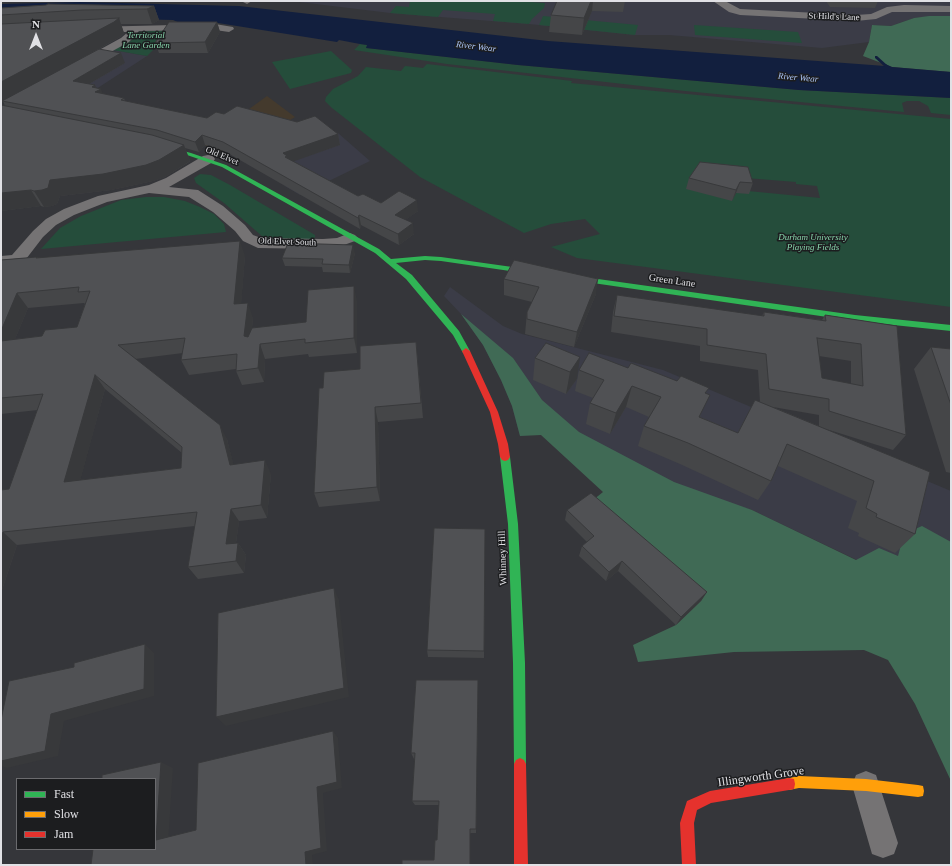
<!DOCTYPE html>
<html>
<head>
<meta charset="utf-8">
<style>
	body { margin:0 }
	#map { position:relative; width:952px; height:866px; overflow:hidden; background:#35363a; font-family:Georgia,serif }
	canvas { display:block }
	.frame { position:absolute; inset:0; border:2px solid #e1e1e5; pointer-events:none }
	.legend { position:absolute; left:16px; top:778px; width:140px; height:72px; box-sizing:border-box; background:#1c1d1f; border:1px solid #6b6b6e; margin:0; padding:5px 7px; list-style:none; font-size:12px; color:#e1e1e5 }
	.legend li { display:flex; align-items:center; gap:8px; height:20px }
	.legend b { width:20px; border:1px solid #6b6b6e }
	.north { position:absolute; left:16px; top:16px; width:40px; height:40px; -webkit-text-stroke:3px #1c1d1f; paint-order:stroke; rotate:0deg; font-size:11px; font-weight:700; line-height:16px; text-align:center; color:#e1e1e5 }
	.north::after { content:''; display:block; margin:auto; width:14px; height:18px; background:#e1e1e5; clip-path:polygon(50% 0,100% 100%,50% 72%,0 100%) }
</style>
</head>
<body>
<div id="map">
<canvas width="952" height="866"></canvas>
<div class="frame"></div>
<ul class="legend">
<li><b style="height:5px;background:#30b455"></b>Fast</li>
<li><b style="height:5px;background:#ff9f0a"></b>Slow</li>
<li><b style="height:5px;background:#e5322d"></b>Jam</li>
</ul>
<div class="north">N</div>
</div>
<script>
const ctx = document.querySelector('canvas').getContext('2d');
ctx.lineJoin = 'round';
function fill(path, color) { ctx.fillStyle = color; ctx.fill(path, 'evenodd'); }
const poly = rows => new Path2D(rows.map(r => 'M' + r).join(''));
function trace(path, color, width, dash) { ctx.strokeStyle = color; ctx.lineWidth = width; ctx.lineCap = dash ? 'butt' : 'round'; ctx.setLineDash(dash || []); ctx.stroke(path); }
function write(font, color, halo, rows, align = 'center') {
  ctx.font = font + ' Georgia,serif'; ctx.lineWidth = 3; ctx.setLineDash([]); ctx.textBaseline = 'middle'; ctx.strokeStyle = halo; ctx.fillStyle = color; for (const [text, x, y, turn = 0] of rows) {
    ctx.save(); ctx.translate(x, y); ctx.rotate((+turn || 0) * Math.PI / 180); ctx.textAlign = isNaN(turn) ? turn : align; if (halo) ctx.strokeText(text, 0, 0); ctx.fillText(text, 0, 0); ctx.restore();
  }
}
fill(poly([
	[267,96,295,117,257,141,223,151,201,144]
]), '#443a2d');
fill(poly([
	[291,1,951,1,951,16,914,18,891,26,872,25,869,42,822,48,669,35,635,35,529,24,390,13],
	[113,50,147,56,90,93,61,80],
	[338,133,370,161,300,195,285,186,270,164],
	[450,287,503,326,522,334,663,370,951,491,951,588,857,560,752,510,664,486,541,434,520,436,512,406,501,380,483,345,461,314,444,296]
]), '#3b3c47');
fill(poly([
	[410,1,515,1,545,3,544,8,532,19,529,24,493,21,495,14,443,10,438,17,390,13,396,6,409,7],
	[543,16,638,25,635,35,539,25],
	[694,25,798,32,802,43,695,35],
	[170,30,161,42,147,56,113,50,132,40,139,32],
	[360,44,368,45,367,48,518,65,799,90,951,98,951,115,931,113,928,106,919,101,907,101,902,103,904,112,685,91,447,64,354,50],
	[331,51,352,70,351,73,290,89,272,62],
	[427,64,572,81,571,83,951,119,951,307,577,258,551,247,600,234,585,219,551,224,524,233,420,177,332,108,325,101,326,97,333,89,358,76,366,67,401,71,405,66,423,68],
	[721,176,796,182,796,184,817,186,820,198,748,191,736,193],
	[200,174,211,175,230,185,310,232,315,235,315,237,312,240,268,239,263,237,224,203,196,183,194,178],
	[146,197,164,197,185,201,200,207,214,214,224,224,226,232,41,249,60,228,81,216,121,200]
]), '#254d3b');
fill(poly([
	[929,16,951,16,951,72,892,67,863,56,869,42,872,25,891,26,914,18],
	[461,314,513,358,542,400,579,432,674,482,752,510,856,560,879,548,898,556,904,534,922,526,951,542,951,781,915,704,888,660,864,650,734,652,638,662,633,645,676,625,588,504,603,492,541,435,520,436,512,406,501,380,483,345]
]), '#406a55');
fill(poly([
	[80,2,239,6,548,41,885,66,881,62,892,67,951,72,951,98,799,90,518,65,366,48,367,45,360,44,339,40,337,42,212,22,180,23,173,20,91,18,1,21,1,4]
]), '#121f3e');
fill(poly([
	[875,56,877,56,887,65,887,67,885,67,875,58,875,56]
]), '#121f3e');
fill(poly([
	[241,1,252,1,247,4,241,1],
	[713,1,725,1,740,9,856,15,871,14,887,7,904,5,951,6,951,12,892,12,876,19,856,21,740,15,729,12,713,1],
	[215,24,233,27,234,29,229,32,215,30,139,31,129,42,87,65,79,65,78,63,79,61,121,38,128,32,95,32,90,29,91,27,215,24],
	[208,155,213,156,215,159,213,162,169,187,198,190,223,206,245,225,253,235,261,238,323,239,337,238,350,233,355,235,358,238,355,241,344,245,323,249,258,248,243,241,235,231,213,212,189,197,149,193,107,202,74,215,56,225,43,237,23,263,1,266,1,256,12,255,33,231,46,219,64,209,98,196,149,185,166,178,203,156,208,155],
	[866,771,876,775,898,843,894,854,883,858,872,854,852,785,856,775,866,771]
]), '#757374');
fill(poly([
	[157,144,191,153,226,165,379,249,391,259,425,256,441,257,855,315,951,325,951,331,855,321,441,261,425,260,396,263,412,275,459,331,470,351,466,354,463,353,453,335,406,279,375,253,222,167,187,155,155,147,155,145,157,144],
	[505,453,508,454,510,457,518,524,525,663,526,764,524,768,520,770,516,768,514,764,513,663,508,524,500,457,502,454,505,453]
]), '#30b455');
fill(poly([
	[799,776,866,779,918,785,923,786,924,791,923,796,918,797,866,791,799,788,789,790,784,789,783,784,784,779,799,776]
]), '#ff9f0a');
fill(poly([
	[466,348,470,351,498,412,508,444,510,457,508,460,505,461,502,460,500,457,498,444,490,412,462,351,466,348],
	[520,758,524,760,526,764,528,865,514,865,514,764,516,760,520,758],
	[789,778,794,779,795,784,794,789,789,790,711,803,697,810,694,823,696,865,682,865,680,823,687,801,710,791,789,778]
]), '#e5322d');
fill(poly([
	[544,1,625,1,623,12,592,11,582,35,549,32,551,15,557,2],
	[826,1,878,1,875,8,830,7],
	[154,6,159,20,152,24,121,24,124,33,120,37,99,49,125,63,89,84,95,85,96,88,103,94,124,98,125,101,207,118,224,114,338,134,340,145,293,161,358,196,381,203,418,211,405,220,414,234,399,245,361,225,360,229,226,152,205,145,199,152,185,148,190,161,189,162,165,177,153,181,111,190,60,196,57,204,52,206,44,207,41,206,1,211,1,105,5,106,3,101,1,102,1,8],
	[217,22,220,32,208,53,159,53,155,43],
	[689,178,753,183,749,194,736,193,732,201,686,189],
	[355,253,350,273,323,272,322,267,285,266,282,258],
	[245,256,241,303,253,318,252,328,306,322,357,301,357,353,309,357,308,354,265,359,264,382,242,385,236,371,236,369,189,375,181,360,183,353,135,359,227,439,233,464,271,474,267,518,239,521,236,543,238,543,246,555,244,573,198,579,188,567,195,526,17,545,1,593,1,490,9,489,38,410,1,414,1,260,37,257,38,258],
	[84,303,85,304,77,327,42,336,15,339,28,308],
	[105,389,182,453,181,468,80,480],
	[504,279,596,294,574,347,525,334,527,312,532,302,504,295],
	[617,295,762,316,764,312,822,320,825,315,897,326,906,435,893,450,826,429,930,472,915,534,895,553,858,536,859,533,848,528,857,501,778,466,771,481,758,500,680,464,638,446,644,426,649,417,626,407,610,434,586,424,590,403,593,398,575,391,579,370,628,368,706,394,700,417,738,433,755,400,760,402,758,370,700,361,700,346,611,332,613,312],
	[819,356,851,361,851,384,822,378],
	[773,407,819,415,819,426],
	[416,342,423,418,378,422,380,501,319,507,314,493,323,388],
	[546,343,577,379,566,394,533,380,535,358],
	[931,347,951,349,951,473,946,472,914,369],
	[567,510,707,592,701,601,676,625,618,571,606,581,579,556,582,546,587,542,565,520],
	[485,529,484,658,428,657,427,650],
	[478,680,476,833,471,833,434,860,437,840,439,805,415,805,412,801,415,759,414,759,411,753]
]), '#454648');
fill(poly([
	[591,1,593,1,592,11,582,35,584,18],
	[154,6,159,20,152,24,147,9],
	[119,18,124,33,120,37,4,101,2,101,3,101,1,102,1,82],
	[217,22,220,32,208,53,205,42],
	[121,53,125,63,77,91,73,81],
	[95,85,98,91,101,89,105,99,100,102,92,87],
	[338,134,340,145,289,163,283,153],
	[202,135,205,145,199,152,195,142],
	[184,145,190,161,165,177,153,181,111,190,60,196,57,204,52,206,44,207,34,191,50,180],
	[740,182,736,193,732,201,736,190],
	[31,190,41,206,1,211,1,193],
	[417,200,418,211,397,226,395,215],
	[359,215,361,225,360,229,358,218],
	[413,223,414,234,399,245,398,234],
	[240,241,245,256,240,319,234,304],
	[353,245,355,253,350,273,349,265],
	[598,279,596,294,574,347,577,332],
	[354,286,357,301,357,353,354,338],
	[17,293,28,308,8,356,1,347,1,331],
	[248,303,253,318,250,351,244,336],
	[260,344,265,359,264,382,258,368],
	[580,357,577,379,566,394,570,372],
	[95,375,105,389,76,496,64,482],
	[632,386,626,407,610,434,616,413],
	[375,407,378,422,380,501,377,487],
	[220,425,227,439,237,478,230,465],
	[265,460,271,474,267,518,261,505],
	[231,509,239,521,234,557,226,544],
	[3,532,17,545,1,593,1,537],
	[238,543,246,555,244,573,236,561],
	[622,561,618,571,606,581,609,572],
	[334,588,339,600,349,697,226,726,216,717],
	[707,592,701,601,676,625,681,617],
	[145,644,154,653,154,696,64,721,58,756,7,768,1,766,1,761,51,714],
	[333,731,338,738,342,788,323,793,327,851,312,855,313,865,306,865,305,852,317,787],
	[161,762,173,768,168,844,156,840]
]), '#38393b');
const building = poly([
	[557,1,591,1,584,18,551,15,557,1],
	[48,4,154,6,147,9,82,10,1,15,1,8,46,5,48,4],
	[119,18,114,22,1,82,1,24,119,18],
	[169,22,217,22,205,42,155,43,169,22],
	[99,49,121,53,73,81,95,85,92,87,101,89,95,92,124,98,121,100,207,118,216,112,224,114,237,106,297,122,315,116,338,134,283,153,287,156,285,157,358,196,363,194,381,203,399,191,417,200,395,215,413,223,398,234,359,215,358,218,223,142,202,135,195,142,157,130,2,101,99,49],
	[1,105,152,135,184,145,159,160,146,165,103,174,50,180,48,188,42,190,34,191,31,190,1,193,1,105],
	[700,162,748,167,753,183,740,182,736,190,689,178,700,162],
	[240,241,234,304,248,303,244,336,248,337,252,328,306,322,308,290,354,286,354,338,305,343,305,339,260,344,258,368,236,371,237,354,181,360,185,338,118,345,220,425,230,465,265,460,261,505,231,509,226,544,238,543,236,561,188,567,197,512,3,532,1,537,1,490,9,489,43,394,1,398,1,341,42,336,45,330,77,327,90,291,78,292,79,287,17,293,1,331,1,260,37,257,36,258,240,241],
	[95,375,182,447,181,468,64,482,95,375],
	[288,243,353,245,349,265,322,264,323,259,282,258,288,243],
	[514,260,598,279,577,332,527,319,527,312,539,287,504,279,514,260],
	[617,295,764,316,764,312,826,321,825,315,897,326,906,435,829,411,829,399,769,389,766,354,707,345,707,329,614,316,617,295],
	[817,338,861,344,863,386,822,378,817,338],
	[416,342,421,403,375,407,377,487,314,493,319,388,323,388,324,372,360,369,360,346,416,342],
	[546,343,580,357,570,372,535,358,546,343],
	[931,347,951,349,951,405,931,347],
	[589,353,628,368,631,363,677,381,681,376,709,388,705,393,710,395,699,417,738,433,755,400,930,472,915,534,876,517,877,514,866,508,874,481,787,444,771,481,688,443,644,426,661,397,632,386,616,413,590,403,604,380,579,370,589,353],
	[591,493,707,592,681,617,622,561,609,572,582,546,594,536,567,510,591,493],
	[434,528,485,529,484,651,427,650,434,528],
	[334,588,344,688,216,717,218,613,334,588],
	[145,644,144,689,51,714,45,751,1,761,1,720,9,681,74,667,74,663,145,644],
	[416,680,478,680,476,829,470,829,470,865,402,865,402,860,434,860,435,840,437,840,439,801,412,801,415,753,411,753,416,680],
	[333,731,337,782,317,787,321,848,305,852,306,865,91,865,93,849,155,849,155,779,102,779,102,775,161,762,156,840,196,830,198,763,333,731]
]);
fill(building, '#505154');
trace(building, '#38393b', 1);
write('9px', '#e1e1e5', '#1c1d1f', [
	["St Hild's Lane",834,17,2],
	["Old Elvet",222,156,23],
	["Old Elvet South",287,242,2]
]);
write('italic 9px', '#87d4ab', '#1c1d1f', [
	["Territorial",146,36],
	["Lane Garden",146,46],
	["Durham University",813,238],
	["Playing Fields",813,248]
]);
write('italic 9px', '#adc6f8', '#1c1d1f', [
	["River Wear",476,47,7],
	["River Wear",798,78,5]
]);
write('10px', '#e1e1e5', '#1c1d1f', [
	["Green Lane",672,281,8],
	["Whinney Hill",503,558,-92]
]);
write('12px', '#e1e1e5', '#1c1d1f', [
	["Illingworth Grove",761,777,-8]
]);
</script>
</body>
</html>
